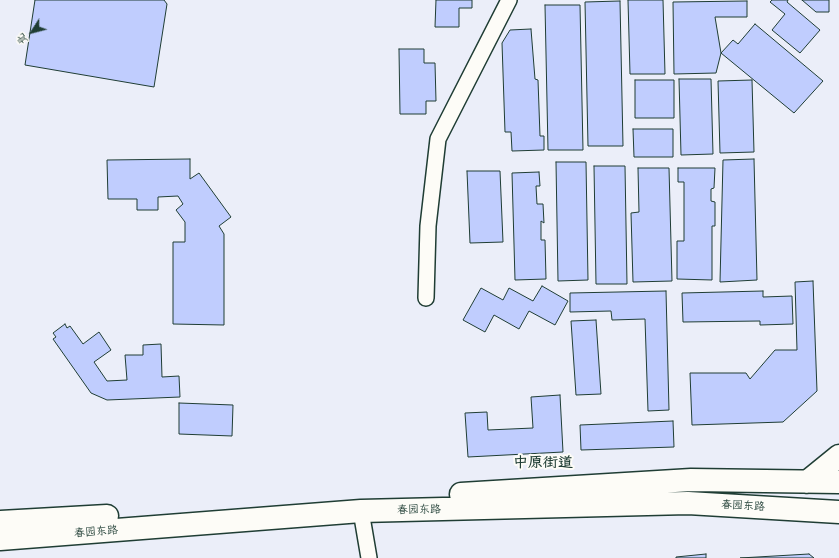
<!DOCTYPE html>
<html>
<head>
<meta charset="utf-8">
<style>
	body { margin:0 }
	#map { position:relative; width:839px; height:558px; overflow:hidden; background:#ebeef9; font-family:"Shantell Sans","LXGW WenKai TC",sans-serif }
	canvas { display:block }
	.north { position:absolute; left:12px; top:12px; width:40px; height:40px; -webkit-text-stroke:3px #fdfcf7; paint-order:stroke; rotate:234deg; font-size:11px; font-weight:700; line-height:16px; text-align:center; color:#1f3d34 }
	.north::after { content:''; display:block; margin:auto; width:14px; height:18px; background:#1f3d34; clip-path:polygon(50% 0,100% 100%,50% 72%,0 100%) }
</style>
</head>
<body>
<div id="map">
<canvas width="839" height="558"></canvas>
<div class="north">北</div>
</div>
<script>
const ctx = document.querySelector('canvas').getContext('2d');
ctx.lineJoin = 'round';
function fill(path, color) { ctx.fillStyle = color; ctx.fill(path, 'evenodd'); }
const poly = rows => new Path2D(rows.map(r => 'M' + r).join(''));
function trace(path, color, width, dash) { ctx.strokeStyle = color; ctx.lineWidth = width; ctx.lineCap = dash ? 'butt' : 'round'; ctx.setLineDash(dash || []); ctx.stroke(path); }
function write(font, color, halo, rows, align = 'center') {
  ctx.font = font + ' "Shantell Sans","LXGW WenKai TC",sans-serif'; ctx.lineWidth = 4; ctx.setLineDash([]); ctx.textBaseline = 'middle'; ctx.strokeStyle = halo; ctx.fillStyle = color; for (const [text, x, y, turn = 0] of rows) {
    ctx.save(); ctx.translate(x, y); ctx.rotate((+turn || 0) * Math.PI / 180); ctx.textAlign = isNaN(turn) ? turn : align; if (halo) ctx.strokeText(text, 0, 0); ctx.fillText(text, 0, 0); ctx.restore();
  }
}
const building = poly([
	[35,0,164,0,167,4,154,87,25,65,35,0],
	[436,0,472,0,472,8,459,8,459,27,435,27,436,0],
	[628,0,663,0,665,74,630,74,628,0],
	[772,0,788,0,787,2,820,30,800,53,772,30,785,14,770,2,772,0],
	[802,0,829,0,829,12,816,12,802,0],
	[620,1,623,146,588,146,585,2,620,1],
	[747,1,747,17,715,17,721,53,716,73,674,74,673,2,747,1],
	[545,5,580,5,583,150,548,150,545,5],
	[755,24,823,81,794,113,721,53,733,40,738,44,755,24],
	[531,29,535,79,538,80,540,136,544,136,544,150,512,151,511,132,505,132,502,43,510,30,531,29],
	[399,49,424,49,424,63,435,63,436,101,426,101,426,114,400,114,399,49],
	[679,79,711,79,713,154,681,155,679,79],
	[635,80,674,80,674,118,635,118,635,80],
	[752,80,754,152,720,153,718,81,752,80],
	[633,129,673,129,673,157,634,157,633,129],
	[190,159,190,179,199,173,231,217,219,226,224,234,224,325,173,324,173,242,185,242,185,222,176,210,183,204,178,196,158,197,158,210,137,210,137,199,108,199,107,160,190,159],
	[754,159,757,280,720,282,723,160,754,159],
	[556,162,586,162,588,280,558,281,556,162],
	[594,166,625,166,627,284,596,284,594,166],
	[638,168,669,168,672,281,633,282,631,213,639,212,638,168],
	[678,168,715,168,714,188,711,189,711,201,715,202,715,226,712,226,712,280,677,279,677,241,684,241,684,182,678,182,678,168],
	[467,171,500,171,503,242,470,243,467,171],
	[539,172,540,186,536,186,537,204,543,204,544,223,541,221,541,240,545,240,546,279,515,280,512,173,539,172],
	[813,281,817,391,783,422,692,425,690,373,746,373,750,379,775,350,797,350,795,282,813,281],
	[542,286,568,301,555,325,529,311,519,329,494,315,485,332,463,320,481,288,503,300,509,288,533,301,542,286],
	[666,291,669,410,648,411,645,319,612,320,611,311,570,312,570,293,666,291],
	[763,291,763,297,792,296,793,324,760,325,760,321,683,322,682,293,763,291],
	[596,320,601,394,576,395,571,321,596,320],
	[65,324,67,328,70,326,83,344,99,332,111,350,94,362,107,381,127,380,125,355,143,355,143,345,161,344,162,377,179,376,180,397,107,400,91,393,53,339,56,337,53,333,65,324],
	[560,395,563,452,468,457,465,413,487,412,488,430,533,428,531,397,560,395],
	[179,403,233,405,232,436,179,434,179,403],
	[673,421,674,447,581,450,580,425,673,421],
	[706,554,706,558,676,558,676,557,706,554],
	[809,554,814,558,740,558,809,554]
]);
fill(building, '#c0cdfe');
trace(building, '#1f3d34', 1);
const minor = poly([
	[426,298,428,226,438,139,509,0],
	[361,511,369,558]
]);
const primary = poly([
	[807,482,839,456],
	[461,494,691,480,839,482],
	[0,522,107,516],
	[0,539,361,511,688,503,839,512]
]);
trace(minor, '#1f3d34', 18);
trace(primary, '#1f3d34', 25);
trace(minor, '#fdfcf7', 15);
trace(primary, '#fdfcf7', 22);
write('11px', '#1f3d34', '#fdfcf7', [
	["春园东路",743,506,3],
	["春园东路",419,510,-1],
	["春园东路",96,532,-4]
]);
write('bold 15px', '#1f3d34', '#fdfcf7', [
	["中原街道",543,463]
]);
</script>
</body>
</html>
